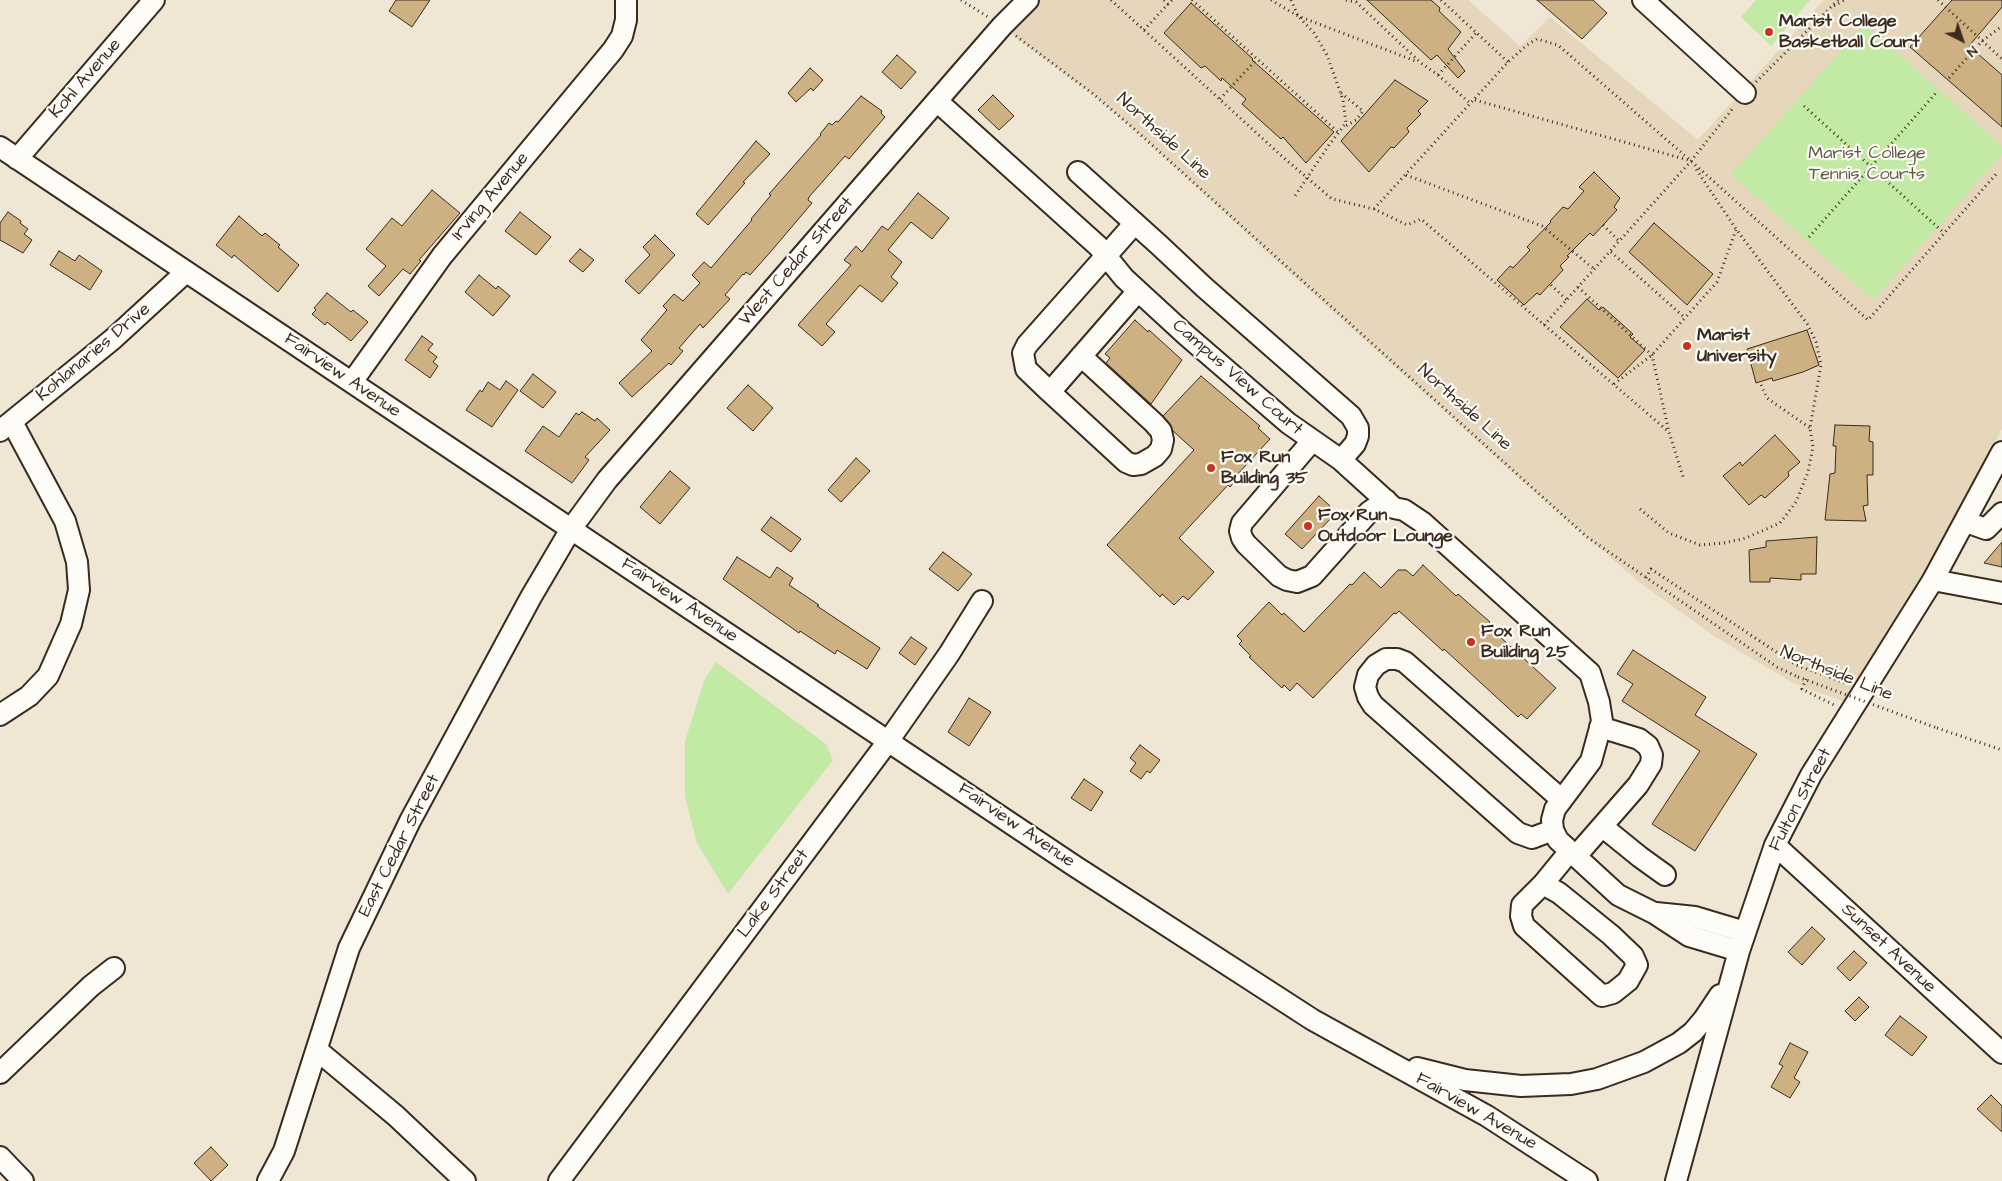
<!DOCTYPE html>
<html>
<head>
<meta charset="utf-8">
<style>
	body { margin:0 }
	#map { position:relative; width:2002px; height:1181px; overflow:hidden; background:#efe6d4; font-family:"Architects Daughter",sans-serif }
	canvas { display:block }
	.north { position:absolute; left:1937px; top:15px; width:50px; height:50px; -webkit-text-stroke:4px #fdfcf7; paint-order:stroke; rotate:139deg; font-size:14px; font-weight:700; line-height:20px; text-align:center; color:#3b2a1e }
	.north::after { content:''; display:block; margin:auto; width:18px; height:22px; background:#3b2a1e; clip-path:polygon(50% 0,100% 100%,50% 72%,0 100%) }
</style>
</head>
<body>
<div id="map">
<canvas width="2002" height="1181"></canvas>
<div class="north">N</div>
</div>
<script>
const ctx = document.querySelector('canvas').getContext('2d');
ctx.lineJoin = 'round';
function fill(path, color) { ctx.fillStyle = color; ctx.fill(path, 'evenodd'); }
const poly = rows => new Path2D(rows.map(r => 'M' + r).join(''));
function trace(path, color, width, dash) { ctx.strokeStyle = color; ctx.lineWidth = width; ctx.lineCap = dash ? 'butt' : 'round'; ctx.setLineDash(dash || []); ctx.stroke(path); }
function write(font, color, halo, rows, align = 'center') {
  ctx.font = font + ' "Architects Daughter",sans-serif'; ctx.lineWidth = 4.5; ctx.setLineDash([]); ctx.textBaseline = 'middle'; ctx.strokeStyle = halo; ctx.fillStyle = color; for (const [text, x, y, turn = 0] of rows) {
    ctx.save(); ctx.translate(x, y); ctx.rotate((+turn || 0) * Math.PI / 180); ctx.textAlign = isNaN(turn) ? turn : align; if (halo) ctx.strokeText(text, 0, 0); ctx.fillText(text, 0, 0); ctx.restore();
  }
}
fill(poly([
	[1019,0,1468,0,1520,46,1550,17,1698,140,1824,0,2002,0,2002,429,1913,605,1852,704,1795,684,1714,636,1639,582,1531,489,1279,263,1133,128,1096,97,998,24]
]), '#e5d6bc');
fill(poly([
	[1756,0,1810,0,1771,46,1741,17],
	[1865,24,2002,146,2002,154,1873,300,1731,174],
	[716,662,826,744,833,760,728,894,697,843,685,796,685,741,705,678]
]), '#c3eaa5');
const building = poly([
	[396,0,430,0,412,27,389,11,396,0],
	[1367,0,1431,0,1440,8,1439,11,1461,32,1448,49,1465,71,1458,78,1437,55,1431,60,1367,0],
	[1537,0,1593,0,1607,13,1582,39,1537,0],
	[1952,0,2002,0,2002,7,1969,46,2002,75,2002,127,1910,47,1952,0],
	[1191,3,1253,59,1252,60,1334,132,1306,163,1283,137,1281,139,1242,104,1246,99,1222,78,1221,81,1205,66,1201,68,1164,33,1191,3],
	[897,55,916,72,901,89,882,72,897,55],
	[810,68,823,80,813,91,811,88,796,102,788,93,810,68],
	[1395,80,1428,101,1418,111,1421,114,1407,128,1409,132,1394,148,1391,147,1369,172,1341,141,1395,80],
	[993,95,1014,116,999,130,978,110,993,95],
	[861,96,882,111,881,113,885,117,849,159,845,156,809,197,808,200,812,203,773,249,750,275,746,272,744,275,743,274,725,295,730,299,703,328,700,324,679,348,683,351,671,365,669,363,632,397,619,383,652,351,641,340,667,310,663,306,674,294,683,301,700,283,692,275,704,262,711,268,752,220,751,219,771,195,769,194,821,135,820,134,829,123,832,125,836,121,838,122,861,96],
	[756,141,770,154,743,182,745,183,708,225,696,214,756,141],
	[1594,172,1620,198,1614,207,1617,210,1593,236,1590,233,1567,256,1569,257,1560,266,1563,270,1540,295,1537,293,1524,305,1497,280,1510,266,1513,268,1530,250,1527,247,1551,222,1550,221,1563,207,1568,209,1584,191,1579,187,1594,172],
	[432,190,460,213,419,260,421,261,410,274,403,269,379,296,368,286,386,266,366,249,392,218,402,226,432,190],
	[918,193,949,218,932,239,911,222,888,250,902,262,891,277,898,283,882,302,860,285,826,324,835,332,822,346,798,325,851,265,844,260,856,246,862,252,882,226,888,230,918,193],
	[8,212,21,221,20,223,28,229,24,234,32,240,23,253,0,240,0,223,8,212],
	[520,212,551,237,536,255,505,231,520,212],
	[239,216,262,236,265,233,280,245,278,247,299,265,278,292,234,255,232,258,216,245,239,216],
	[1654,223,1713,274,1687,305,1629,252,1654,223],
	[655,235,675,255,639,294,625,281,650,255,643,247,655,235],
	[580,249,594,260,583,272,569,261,580,249],
	[59,251,75,261,79,255,102,271,90,290,50,265,59,251],
	[479,275,496,289,498,286,510,296,493,316,465,292,479,275],
	[327,293,351,312,353,310,368,322,351,341,327,322,325,325,312,314,316,310,314,308,327,293],
	[1587,299,1599,310,1603,307,1633,334,1630,337,1645,350,1618,378,1560,327,1587,299],
	[1135,320,1148,332,1149,330,1182,360,1151,404,1106,363,1110,358,1105,354,1135,320],
	[1807,330,1819,365,1803,372,1773,381,1772,378,1756,383,1747,349,1807,330],
	[422,336,433,344,428,350,437,357,433,362,438,366,430,378,405,360,422,336],
	[533,374,556,392,543,408,520,391,533,374],
	[1201,376,1260,426,1258,428,1270,439,1236,476,1238,477,1230,487,1228,485,1179,538,1214,572,1188,600,1183,596,1174,605,1162,594,1160,597,1107,545,1194,450,1173,431,1170,424,1163,416,1201,376],
	[506,381,518,390,492,427,466,410,480,390,482,392,488,382,500,390,506,381],
	[748,385,773,408,753,431,727,408,748,385],
	[582,412,595,421,597,418,610,430,585,457,589,460,572,483,525,451,543,426,559,437,576,413,579,415,582,412],
	[1835,425,1870,426,1869,441,1873,442,1873,475,1867,475,1868,505,1863,506,1866,521,1825,520,1830,474,1835,473,1836,446,1833,446,1835,425],
	[1775,435,1800,462,1788,472,1789,476,1765,498,1761,495,1749,505,1723,476,1740,462,1742,466,1775,435],
	[856,458,870,471,841,502,828,490,856,458],
	[670,471,690,488,660,524,640,507,670,471],
	[1319,496,1330,506,1325,511,1332,517,1302,549,1285,534,1319,496],
	[771,517,801,539,791,552,761,530,771,517],
	[1817,537,1816,574,1801,574,1801,580,1770,578,1770,582,1750,582,1749,550,1766,547,1766,541,1817,537],
	[2002,542,2002,567,1984,563,2002,542],
	[943,552,972,574,958,591,929,569,943,552],
	[737,557,770,578,777,567,793,578,789,585,819,605,817,606,880,648,867,669,837,650,835,654,800,631,799,633,723,579,737,557],
	[1423,565,1456,596,1458,594,1490,622,1487,625,1556,688,1527,719,1521,714,1518,717,1444,649,1443,651,1399,611,1396,614,1394,613,1313,698,1297,683,1290,691,1284,685,1282,688,1249,657,1251,656,1239,644,1242,641,1237,636,1269,602,1282,615,1284,613,1304,632,1350,584,1352,585,1364,572,1381,588,1398,570,1406,570,1413,576,1423,565],
	[911,637,927,648,915,665,899,653,911,637],
	[1633,650,1706,697,1695,715,1757,754,1695,851,1652,824,1700,751,1622,701,1633,684,1617,674,1633,650],
	[969,698,991,712,969,746,948,732,969,698],
	[1140,745,1160,760,1150,773,1147,771,1141,779,1130,771,1136,763,1130,758,1140,745],
	[1084,779,1103,792,1091,811,1071,798,1084,779],
	[1812,927,1825,939,1802,965,1788,952,1812,927],
	[1854,951,1867,963,1850,981,1837,968,1854,951],
	[1859,997,1869,1007,1855,1021,1845,1011,1859,997],
	[1900,1016,1927,1037,1912,1056,1885,1035,1900,1016],
	[1790,1043,1808,1052,1794,1078,1800,1082,1790,1098,1771,1087,1783,1066,1779,1064,1790,1043],
	[1991,1095,2002,1106,2002,1132,1977,1109,1991,1095],
	[211,1147,228,1165,211,1181,194,1163,211,1147]
]);
fill(building, '#cdb183');
trace(building, '#3b2a1e', 1);
const minor = poly([
	[1643,0,1745,93],
	[938,102,1098,246,1124,278,1186,335,1288,423,1341,460,1394,508,1404,510,1422,522,1590,673,1599,702,1602,721,1591,761,1555,809,1552,820,1553,830,1558,840,1618,895,1654,913,1689,936,1739,951],
	[0,147,1073,865,1313,1020,1487,1116,1587,1181],
	[17,159,154,0],
	[1078,172,1158,244,1205,288,1351,416,1358,428,1358,436,1355,444,1341,460],
	[1135,223,1027,345,1023,353,1026,369,1050,392,1138,291],
	[352,382,442,256,613,50,622,36,626,20,626,0],
	[1050,392,1126,462,1133,465,1141,464,1155,456,1161,449,1163,440,1161,431,1154,423,1081,356],
	[0,431,113,339,186,272],
	[1312,441,1242,523,1240,531,1242,538,1246,544,1279,576,1287,580,1297,582,1312,576,1369,512,1386,500],
	[1966,522,1986,529,2002,513],
	[1933,580,2002,593],
	[0,715,29,696,48,676,71,624,79,590,77,562,65,521,12,422],
	[1603,827,1640,857,1665,875],
	[1553,830,1532,838,1518,833,1373,705,1368,697,1365,687,1368,675,1376,665,1386,659,1397,659,1405,662,1562,800],
	[1775,845,2002,1053],
	[1576,856,1638,785,1651,764,1652,755,1648,746,1639,739,1600,727],
	[1543,884,1559,893,1611,935,1633,956,1637,965,1628,981,1613,993,1602,996,1524,926,1521,916,1522,905,1543,884,1570,851],
	[1656,913,1695,917,1745,932],
	[317,1050,396,1116,465,1181],
	[1417,1068,1465,1080,1521,1086,1571,1084,1597,1079,1644,1062,1679,1043,1693,1032,1704,1019,1720,995],
	[0,1073,91,986,114,968],
	[0,1157,23,1181],
	[268,1181,284,1151,349,948,410,821,531,597,571,529,607,480,1002,26,1028,0],
	[559,1181,889,740,949,654,982,601],
	[1676,1181,1739,951,1775,845,1811,775,1933,580,2002,452]
]);
trace(minor, '#3b2a1e', 24);
trace(poly([
	[961,0,988,17],
	[1111,0,1284,158,1332,199,1374,209,1407,225,1421,219,1669,432],
	[1164,0,1168,4,1172,0],
	[1192,0,1338,132],
	[1271,0,1298,16,1418,62],
	[1291,0,1298,16,1314,33,1327,55,1343,100,1346,123,1329,145,1293,199],
	[1346,0,1356,2,1421,63,1438,75,1471,104],
	[1441,0,1508,62],
	[1938,0,2002,59],
	[1834,6,1844,0],
	[1144,30,1168,4],
	[1016,36,1092,93,1133,128,1587,537,1777,667,1798,677],
	[1438,75,1477,32],
	[1949,78,1982,41,2002,26],
	[1756,82,1838,0],
	[1341,93,1363,111,1356,120,1344,127],
	[1220,99,1257,59],
	[1475,100,1688,160],
	[1804,106,1944,233],
	[1406,175,1542,226,1594,269],
	[1374,209,1508,62,1527,45,1537,39,1558,45,1691,161,1868,320,1997,173],
	[1603,225,1620,242],
	[1809,237,1936,93],
	[1611,252,1684,317],
	[1551,285,1567,300],
	[1578,287,1652,355,1669,432,1684,480],
	[1544,325,1691,161,1734,107],
	[1614,384,1652,355,1717,282,1736,230],
	[1761,385,1767,398,1810,428],
	[1640,509,1669,533,1700,545,1724,543,1746,538,1780,523,1796,502,1808,472,1813,447,1810,428,1821,365,1816,342,1808,325,1736,229,1694,166],
	[1646,578,1651,569,1796,665,1848,684],
	[1806,679,1802,689,1834,705],
	[1937,728,2002,750]
]), '#3b2a1e', 3, [1, 4]);
trace(minor, '#fdfcf7', 20);
trace(poly([
	[1798,677,1937,728]
]), '#3b2a1e', 3, [1, 4]);
for (const [x, y, r, color] of [
	[1769,32,5,"#c8321e"],
	[1687,346,5,"#c8321e"],
	[1211,468,5,"#c8321e"],
	[1308,526,5,"#c8321e"],
	[1471,642,5,"#c8321e"]
]) { const dot = new Path2D(); dot.arc(x, y, r, 0, 2 * Math.PI); ctx.fillStyle = color; ctx.fill(dot); trace(dot, '#fdfcf7', 2); }
write('bold 18px', '#3b2a1e', '#fdfcf7', [
	["Marist College",1779,22],
	["Basketball Court",1779,43],
	["Marist",1697,336],
	["University",1697,357],
	["Fox Run",1221,458],
	["Building 35",1221,479],
	["Fox Run",1318,516],
	["Outdoor Lounge",1318,537],
	["Fox Run",1481,632],
	["Building 25",1481,653]
], 'left');
write('18px', '#3b2a1e', '#fdfcf7', [
	["Kohl Avenue",86,79,-49],
	["Northside Line",1163,137,42],
	["Irving Avenue",491,197,-50],
	["West Cedar Street",797,262,-49],
	["Kohlanaries Drive",94,353,-40],
	["Fairview Avenue",342,376,34],
	["Campus View Court",1237,378,41],
	["Northside Line",1464,408,42],
	["Fairview Avenue",679,601,34],
	["Northside Line",1836,674,22],
	["Fulton Street",1801,800,-62],
	["Fairview Avenue",1016,826,34],
	["East Cedar Street",400,846,-63],
	["Lake Street",774,894,-53],
	["Sunset Avenue",1888,949,43],
	["Fairview Avenue",1476,1112,30]
]);
write('18px', '#5d5a40', '#fdfcf7', [
	["Marist College",1867,154],
	["Tennis Courts",1867,175]
]);
</script>
</body>
</html>
